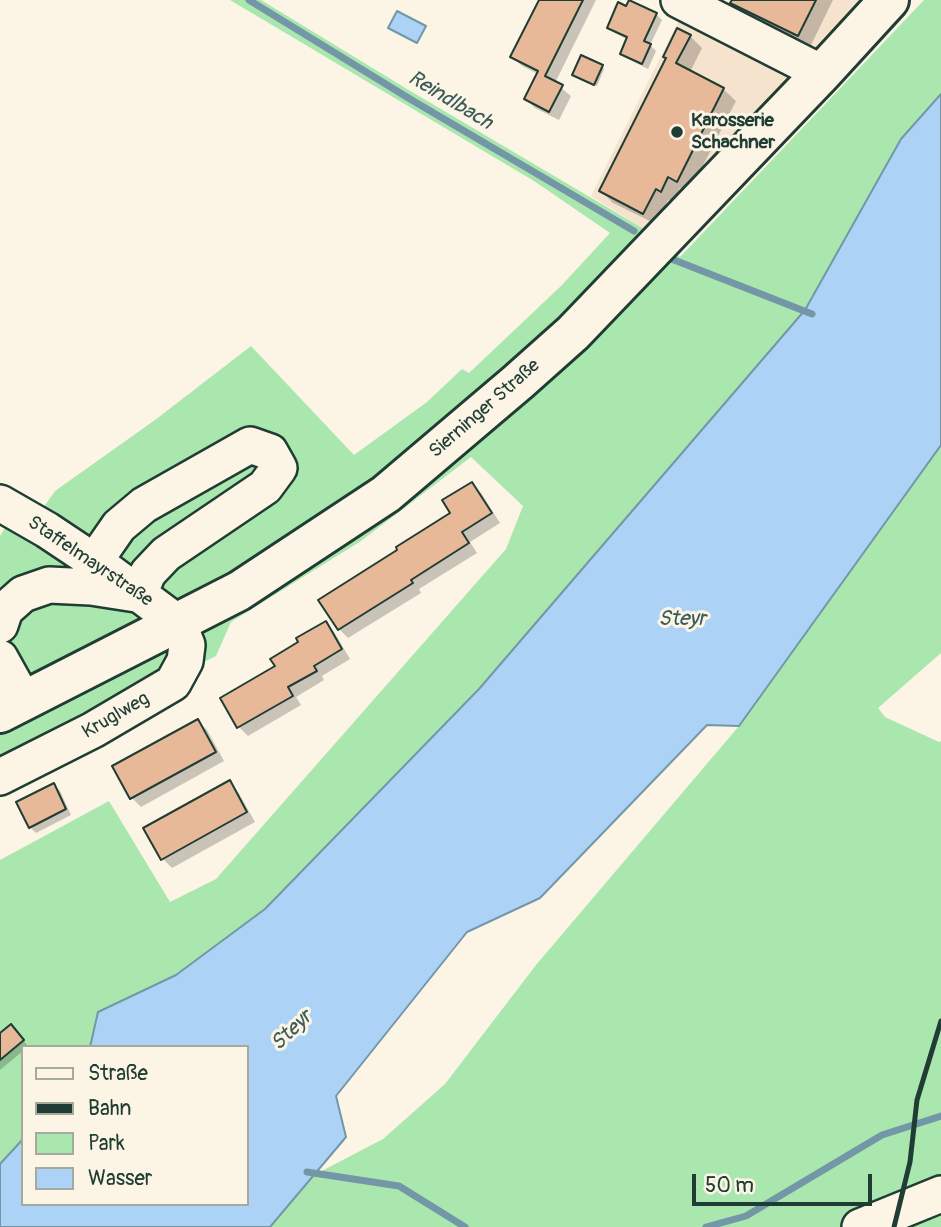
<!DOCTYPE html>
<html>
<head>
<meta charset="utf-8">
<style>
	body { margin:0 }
	#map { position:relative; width:941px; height:1227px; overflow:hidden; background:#fcf5e5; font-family:Pangolin,sans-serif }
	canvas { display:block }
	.legend { position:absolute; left:21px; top:1045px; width:228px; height:161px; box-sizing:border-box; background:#fcf5e5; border:2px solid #a4ab9e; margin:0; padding:9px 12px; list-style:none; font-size:21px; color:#1f3d34 }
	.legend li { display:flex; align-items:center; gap:14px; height:35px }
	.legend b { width:35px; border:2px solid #a4ab9e }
	.scale { position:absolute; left:692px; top:1174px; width:180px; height:32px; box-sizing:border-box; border:4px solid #1f3d34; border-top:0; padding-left:9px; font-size:21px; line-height:24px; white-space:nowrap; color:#1f3d34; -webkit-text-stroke:5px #fcf5e5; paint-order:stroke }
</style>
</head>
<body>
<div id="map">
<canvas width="941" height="1227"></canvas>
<ul class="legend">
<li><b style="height:9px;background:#fcf5e5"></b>Straße</li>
<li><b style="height:9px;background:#1f3d34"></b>Bahn</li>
<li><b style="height:19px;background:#aae7ae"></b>Park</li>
<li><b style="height:19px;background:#acd3f6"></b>Wasser</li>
</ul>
<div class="scale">50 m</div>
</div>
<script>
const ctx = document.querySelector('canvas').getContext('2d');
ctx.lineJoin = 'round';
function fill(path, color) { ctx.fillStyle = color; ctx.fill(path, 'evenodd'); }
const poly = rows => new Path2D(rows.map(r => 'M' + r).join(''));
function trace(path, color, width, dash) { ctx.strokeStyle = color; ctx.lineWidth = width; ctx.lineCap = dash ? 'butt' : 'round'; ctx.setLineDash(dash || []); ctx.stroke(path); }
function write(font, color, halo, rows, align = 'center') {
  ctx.font = font + ' Pangolin,sans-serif'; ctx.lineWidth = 6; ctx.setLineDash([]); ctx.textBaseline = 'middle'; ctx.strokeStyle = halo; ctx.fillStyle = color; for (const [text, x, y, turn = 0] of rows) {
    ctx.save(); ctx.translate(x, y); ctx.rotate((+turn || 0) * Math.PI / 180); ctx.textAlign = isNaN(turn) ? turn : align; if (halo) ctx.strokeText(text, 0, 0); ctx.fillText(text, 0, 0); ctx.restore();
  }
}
fill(poly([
	[729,0,863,0,772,98,644,229,591,196,681,16,724,11]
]), '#f6e3ce');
fill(poly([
	[230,0,261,0,407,89,644,229,680,257,924,0,941,0,941,94,901,140,805,310,479,689,265,909,176,975,98,1012,90,1047,23,1047,23,1139,0,1164,0,860,109,801,170,902,216,879,506,549,523,506,471,457,361,541,231,622,216,656,0,761,0,734,50,707,0,695,0,536,8,523,43,508,55,491,155,420,251,346,354,455,427,402,462,369,469,373,562,285,610,233,534,181],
	[941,445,941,653,878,708,885,717,939,742,941,741,941,1227,270,1227,314,1175,383,1139,445,1084,536,965,739,726]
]), '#aae7ae');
const water = poly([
	[397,11,426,26,417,43,388,28,397,11],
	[941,94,941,445,739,726,707,725,540,898,467,932,336,1096,346,1137,270,1227,0,1227,0,1164,23,1139,23,1204,247,1204,247,1047,90,1047,98,1012,176,975,265,909,479,689,805,310,901,139,941,94]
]);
fill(water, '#acd3f6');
trace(water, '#7497a8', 2);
fill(poly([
	[541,0,596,0,555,83,571,96,559,120,535,108,526,99,538,74,522,66,512,57],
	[734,0,833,0,810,47,745,15,733,3],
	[656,14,662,20,650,45,656,51,648,69,628,59,622,53,628,40,615,33,609,27],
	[690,36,702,48,690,72,723,89,736,101,689,193,680,188,673,202,668,200,656,224,613,203,601,191,667,59],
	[602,66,604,69,597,86,577,77],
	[472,484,481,493,500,523,470,542,477,553,419,589,421,593,348,638,339,629,452,514],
	[325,623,334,632,350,659,322,676,324,680,296,697,301,705,248,736,239,727,222,698,277,666],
	[198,721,207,730,224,761,141,807,132,798],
	[229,782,238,792,255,822,172,868,163,859,146,829],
	[54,785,60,791,71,815,36,833,30,827],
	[16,1032,28,1046,23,1047,23,1051,0,1070,0,1035]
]), '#0003');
trace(poly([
	[249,0,410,99,634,231],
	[669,258,812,314],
	[307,1172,399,1186,465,1227],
	[706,1227,746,1216,882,1135,941,1116]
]), '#7497a8', 7);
const building = poly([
	[539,0,583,0,545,76,563,85,549,112,524,99,538,71,510,57,539,0],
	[629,0,657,13,644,41,651,44,642,64,620,54,627,37,607,28,618,2,626,6,629,0],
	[732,0,816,0,798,36,730,3,732,0],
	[677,28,691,35,676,63,724,88,677,182,668,177,661,192,656,189,643,214,599,191,666,58,663,57,677,28],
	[581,55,603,65,594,85,572,75,581,55],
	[472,482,492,513,462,532,469,543,411,580,413,583,338,630,318,600,397,550,396,547,450,513,442,500,472,482],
	[326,621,342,649,314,666,317,671,288,687,293,696,237,728,220,698,275,666,270,659,298,642,296,638,326,621],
	[198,719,216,752,130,799,112,766,198,719],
	[230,780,247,812,161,860,143,828,230,780],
	[54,783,66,809,29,828,16,802,54,783],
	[11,1024,24,1040,0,1060,0,1033,11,1024]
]);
fill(building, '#e8b999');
trace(building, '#1f3d34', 2);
const minor = poly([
	[679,0,822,73],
	[0,503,47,530,104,568,178,623,187,645,185,661,173,683,93,730,0,777],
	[94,562,119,526,144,505,250,445,270,452,279,468,265,487,166,554,148,573,139,594],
	[0,625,5,610,23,594,49,585,91,587,136,594],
	[0,658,24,701],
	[860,1227,941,1194]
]);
const major = poly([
	[0,713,239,591,386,494,518,382,573,333,822,73,889,0]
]);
trace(minor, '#1f3d34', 40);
trace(major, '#1f3d34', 44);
trace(minor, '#fcf5e5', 35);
trace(major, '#fcf5e5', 38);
trace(poly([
	[894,1227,910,1162,917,1100,941,1021]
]), '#1f3d34', 5);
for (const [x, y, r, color] of [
	[677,132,7,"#1f3d34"]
]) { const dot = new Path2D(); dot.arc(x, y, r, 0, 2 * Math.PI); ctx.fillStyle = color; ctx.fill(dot); trace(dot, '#fcf5e5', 2.5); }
write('bold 19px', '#1f3d34', '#fcf5e5', [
	["Karosserie",691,121],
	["Schachner",691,143]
], 'left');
write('19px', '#1f3d34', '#fcf5e5', [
	["Sierninger Straße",485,409,-41],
	["Staffelmayrstraße",90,562,34],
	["Kruglweg",116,716,-30]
]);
write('italic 21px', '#3b5b5b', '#fcf5e5', [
	["Reindlbach",450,101,31],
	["Steyr",682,620],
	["Steyr",292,1031,-44]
]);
</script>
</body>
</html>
